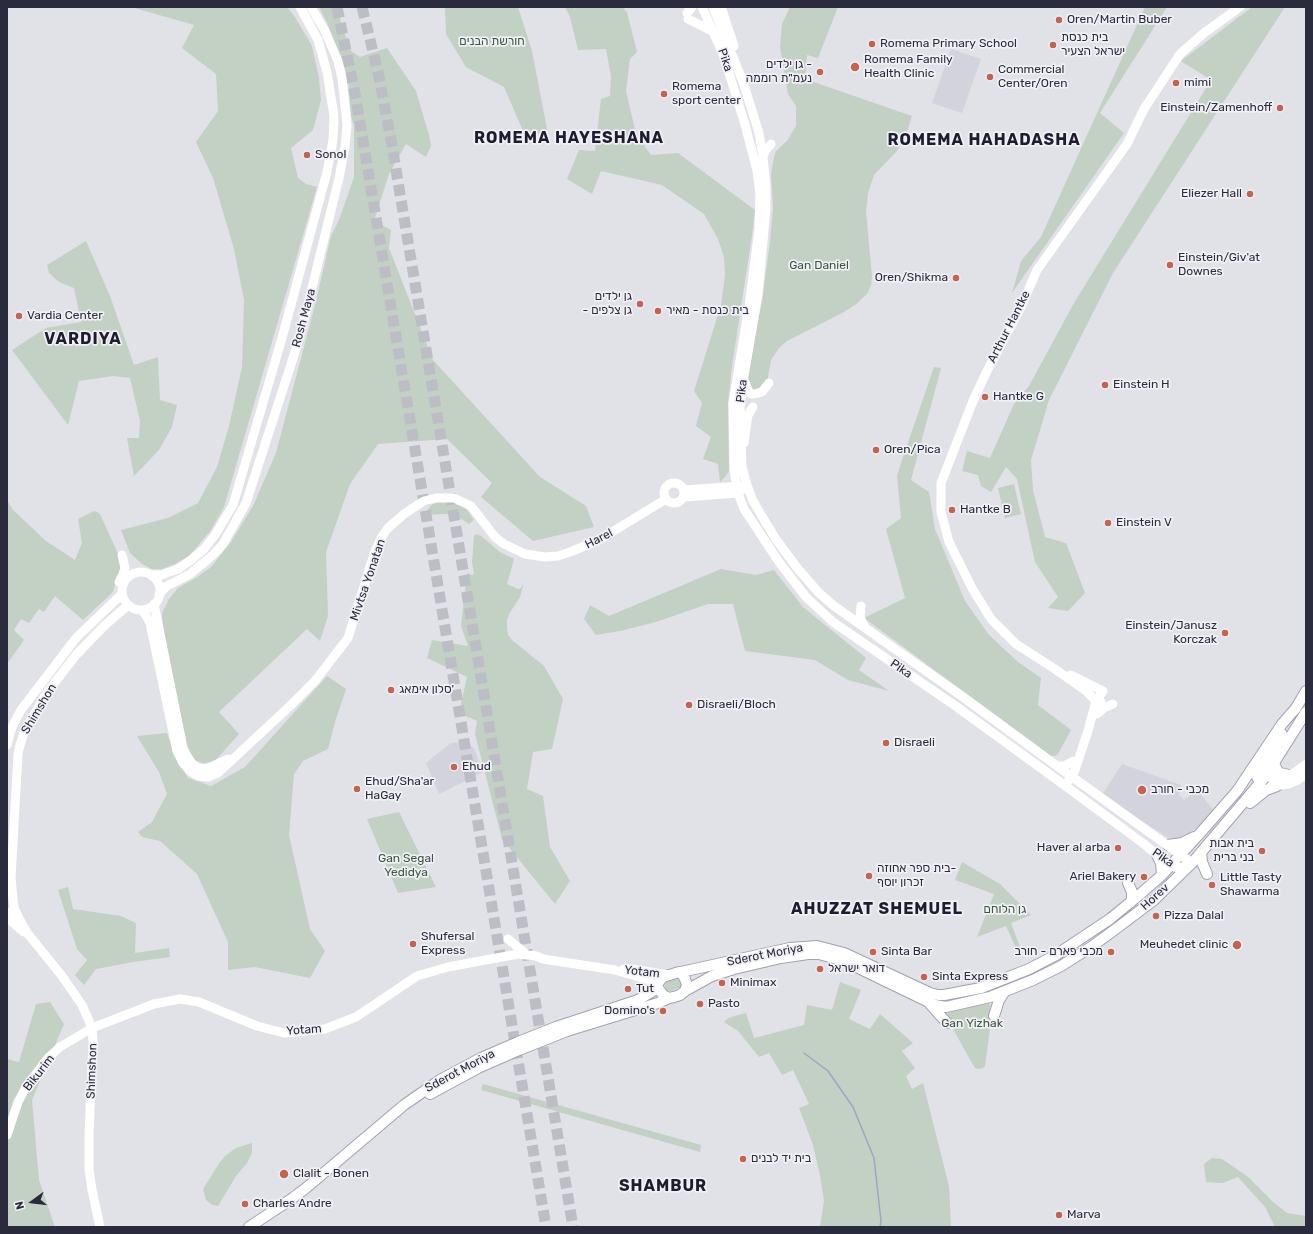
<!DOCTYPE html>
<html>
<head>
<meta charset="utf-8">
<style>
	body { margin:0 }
	#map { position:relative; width:1313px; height:1234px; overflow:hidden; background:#e1e1e8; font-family:Rubik,sans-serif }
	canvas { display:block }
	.frame { position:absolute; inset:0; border:8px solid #2b2b3e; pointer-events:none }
	.north { position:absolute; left:12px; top:1182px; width:40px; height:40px; -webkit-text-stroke:3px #f0f0f6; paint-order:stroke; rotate:255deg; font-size:11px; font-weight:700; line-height:16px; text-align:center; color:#2b2b3e }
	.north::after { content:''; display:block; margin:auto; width:14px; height:18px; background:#2b2b3e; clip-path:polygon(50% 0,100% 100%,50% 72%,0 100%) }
</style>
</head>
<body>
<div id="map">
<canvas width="1313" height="1234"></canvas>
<div class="frame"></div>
<div class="north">N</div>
</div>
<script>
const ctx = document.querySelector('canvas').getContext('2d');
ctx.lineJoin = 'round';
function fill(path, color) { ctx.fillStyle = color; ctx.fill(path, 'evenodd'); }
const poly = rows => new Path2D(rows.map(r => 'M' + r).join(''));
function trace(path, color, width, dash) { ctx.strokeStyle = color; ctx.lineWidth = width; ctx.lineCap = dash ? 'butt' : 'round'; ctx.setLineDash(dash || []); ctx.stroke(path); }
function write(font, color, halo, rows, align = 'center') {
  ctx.font = font + ' Rubik,Heebo,sans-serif'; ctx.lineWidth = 3.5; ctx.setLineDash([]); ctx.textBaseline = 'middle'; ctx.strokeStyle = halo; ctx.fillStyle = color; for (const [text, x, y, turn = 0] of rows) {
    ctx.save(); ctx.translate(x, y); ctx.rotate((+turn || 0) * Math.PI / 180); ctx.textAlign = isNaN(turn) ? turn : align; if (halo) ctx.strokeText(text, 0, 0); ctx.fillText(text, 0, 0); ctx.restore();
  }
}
fill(poly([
	[951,49,981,59,962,113,932,103],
	[463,742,474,748,483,772,439,794,426,763,451,743],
	[1122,764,1181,785,1179,795,1184,800,1197,790,1215,812,1185,837,1178,840,1170,839,1102,795]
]), '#d3d3dd');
fill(poly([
	[131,7,287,7,295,17,312,46,319,78,321,100,313,130,291,148,298,178,306,184,317,187,224,507,211,530,189,556,175,564,162,569,152,569,142,564,130,553,121,530,168,518,198,503,217,467,229,426,242,367,244,300,234,249,213,178,196,142,218,111,216,74,182,48,194,25],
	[319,7,336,7,351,51,360,57,387,48,416,91,429,135,431,146,426,157,406,144,389,174,374,221,391,230,389,248,433,360,540,477,586,506,594,527,533,541,481,497,492,483,447,439,378,444,350,484,326,552,328,616,320,641,307,629,219,712,239,734,214,762,203,763,195,760,187,751,163,629,162,613,169,599,178,588,196,578,211,567,231,542,253,506,276,453,316,301,331,236,339,220,354,177,354,126,351,116,348,78,327,23],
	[445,7,518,7,532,51,547,129,527,140,504,87,466,67,446,34],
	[565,7,622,7,627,12,637,52,630,59,626,91,636,134,651,155,678,153,755,210,752,236,732,366,728,403,729,471,725,477,720,482,718,464,703,459,711,437,696,426,702,403,694,391,721,305,725,275,724,257,718,239,704,214,662,185,601,171,592,194,567,179,579,150,595,151,601,99,610,96,611,76,606,49,578,50,570,17],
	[790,7,838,7,818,58,807,55,805,79,912,116,905,138,897,151,874,175,868,193,866,211,872,277,871,285,867,294,855,305,844,312,787,341,779,348,771,360,767,382,763,388,752,390,747,380,763,295,770,241,773,208,771,174,774,157,776,151,787,141,796,126,796,106,788,94,780,47,782,24],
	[1145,7,1167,7,1100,113,1124,133,1012,293,1021,261,1041,237],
	[1252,7,1285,7,1113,273,1049,400,1031,460,1033,490,1045,537,1066,543,1085,593,1068,611,1048,608,1058,597,1035,562,1017,479,1006,467,991,492,981,486,978,475,962,471,967,451,990,458,1014,404,1029,386,1074,303,1211,80,1181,61],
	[86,241,110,296,134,365,158,357,160,400,177,405,172,427,159,450,134,476,127,438,139,438,140,421,130,378,113,376,79,381,68,425,12,350,46,328,81,322,74,288,59,282,49,273,47,265],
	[934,367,941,368,911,480,929,492,935,529,965,601,989,635,1018,662,1041,678,1038,705,1071,730,1058,754,1055,756,1051,756,864,618,905,598,886,529,901,518,897,476,902,460],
	[1014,484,1021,514,1005,518,998,488],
	[7,500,13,510,46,541,75,560,82,543,78,519,94,511,97,512,100,514,119,556,122,568,116,582,113,592,83,620,55,596,44,612,39,609,29,623,21,619,14,630,24,640,7,664],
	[438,502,446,502,464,506,474,520,469,524,460,518,447,514,424,515,431,505],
	[476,534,481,536,500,552,514,559,507,584,518,589,521,588,524,582,520,597,509,614,507,620,507,629,508,635,512,640,544,666,563,699,552,749,533,752,527,789,543,796,550,847,570,881,555,904,502,839,475,734,477,721,459,713,467,677,427,658,432,640,468,646,461,626,467,573,472,575,474,574,472,562,474,536],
	[721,569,756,575,774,570,803,607,866,658,859,670,889,691,848,680,815,660,745,651,733,604,708,604,656,622,620,631,596,635,584,619,590,605,609,616],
	[327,676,346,689,335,722,328,749,303,761,294,774,289,835,310,929,325,951,310,978,255,967,228,970,228,942,197,874,160,841,142,837,138,832,152,822,167,794,159,772,137,736,167,733,175,756,188,778,211,786,245,767],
	[399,812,436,887,398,893,367,819],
	[962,862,1000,884,1031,915,1011,923,1020,947,1016,948,1006,926,977,937,994,894,955,880],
	[68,887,73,909,121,916,136,923,135,953,169,948,170,957,133,962,96,969,84,985,75,975,87,960,77,949,58,890],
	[673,979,681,980,683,982,681,987,671,991,667,991,665,989,665,985,668,981],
	[840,982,861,990,849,1019,870,1029,880,1014,913,1043,902,1051,915,1068,906,1076,912,1089,923,1083,949,1186,951,1227,820,1227,824,1201,820,1175,813,1145,799,1108,809,1104,793,1070,782,1075,769,1053,759,1057,738,1031,724,1022,728,1018,746,1013,754,1038,804,1025,807,1005,832,1010],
	[989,1001,991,1011,991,1021,985,1066,983,1068,978,1069,975,1068,972,1063,953,1029,949,1021,948,1013,949,1008],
	[50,1002,64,1024,32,1100,39,1180,55,1227,7,1227,7,1059,19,1062,36,1004],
	[483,1084,701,1145,700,1152,481,1090],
	[252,1143,252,1153,247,1163,236,1176,218,1206,212,1205,206,1200,203,1189,218,1165,225,1156,236,1148],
	[1212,1158,1222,1159,1247,1176,1273,1202,1287,1213,1306,1216,1306,1227,1275,1227,1265,1207,1238,1177,1223,1183,1206,1182,1204,1164]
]), '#c2d1c3');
trace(poly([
	[804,1053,828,1071,853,1107,874,1158,881,1221,880,1227]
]), '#9fa5c5', 1.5);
trace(poly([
	[337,7,356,99,546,1227],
	[362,7,378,72,391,140,573,1227]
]), '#bdbdc6', 11, [11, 5.5]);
const primary = poly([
	[1274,763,1277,770,1280,773,1289,775],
	[1260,783,1257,777,1282,734],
	[1250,803,1266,790,1277,786],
	[1168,845,1182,843,1194,837],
	[1201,852,1202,862,1207,874],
	[1157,855,1161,863,1162,875],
	[1128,883,1132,892,1132,899,1130,903],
	[679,972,681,972,685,979,687,985,685,991,680,995,674,997,669,998,663,995,658,988,657,986,659,982,663,977,679,972],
	[681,972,790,948,817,946,844,953,930,993,938,995,944,995,981,988,1029,969,1056,955,1110,919,1138,896,1162,875,1202,831,1237,791,1282,724,1296,708,1306,691],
	[685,991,712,976,734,969,781,958,808,954,819,954,844,961,935,1005,946,1007,990,997,1033,980,1061,966,1091,947,1117,928,1154,900,1192,863,1265,777,1306,712],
	[930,1004,947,1023],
	[994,1016,999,1000,1005,991],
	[430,1094,478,1068,519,1050,567,1031,658,1003,669,998],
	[249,1227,290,1200,306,1188,404,1105,440,1080,481,1058,518,1042,556,1027,638,1000,658,988]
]);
trace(primary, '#a1a2b3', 12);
trace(poly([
	[702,7,723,54,744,121,757,170,760,194,759,229,749,306,733,403,734,470,738,493,744,509,779,562,806,597,833,622,957,707,1056,779,1144,844,1170,866,1178,868,1189,865,1192,863,1057,766,963,697,834,606,819,593,798,569,775,538,753,501,747,485,742,467,740,407,744,376,758,294,766,209,766,187,763,157,759,133,743,82,713,7],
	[721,7,734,46],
	[687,13,692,7],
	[688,19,714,32],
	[763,157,765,151,771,144],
	[744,380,748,390,751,394,754,394,762,392,769,383],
	[744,443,748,415,753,407],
	'664 493a10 10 0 1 1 20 0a10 10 0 1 1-20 0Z',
	[684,490,742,486],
	[684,497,738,493,743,489],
	'122 591a19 19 0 1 1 38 0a19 19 0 1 1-38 0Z',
	[151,575,161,575,178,569,191,560,204,549,215,535,233,505,282,338,327,172,333,140,334,116,327,72,318,40,300,7],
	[119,582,123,574,125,568,122,555],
	[159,594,167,586,190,574,213,555,223,544,246,503,295,352,306,312,339,178,345,147,347,125,342,78,338,61,325,31,311,7],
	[154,604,183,748,187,756,192,764,198,768,206,769,228,759],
	[861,606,860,618,865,627],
	[142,610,147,617,150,623,177,751,183,763,190,771,198,776,208,777,218,773,291,705,315,681,348,638,374,554,381,538,388,528,404,514,416,506,424,501,436,498,454,498,471,506,495,537,504,544,525,554,545,557,558,556,570,552,599,540,666,499],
	[1071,675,1103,691],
	[1101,702,1096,701,1085,690,1055,669,1016,644,991,619,972,588,949,542,941,512,941,483,973,401,987,371,1021,307,1037,270,1127,144,1144,109,1180,54,1204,33,1240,7],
	[1097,714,1104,708,1113,704],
	[7,745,12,727,21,710,76,638,122,594],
	[1057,766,1064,766,1074,761],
	[1259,777,1278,777,1289,775,1294,773,1306,764],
	[1068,781,1072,777,1075,770,1088,731,1096,701,1103,691],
	[1271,786,1289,784,1298,780,1306,774],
	[7,912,12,922,24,932],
	[508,939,526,954],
	[624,969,632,969,668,975],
	[7,1135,18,1102,26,1087,48,1058,60,1047,92,1028,154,1004,180,999,199,1002,257,1026,284,1033,325,1029,356,1017,417,976,448,967,518,954,536,956,543,959,615,970,649,980,653,982,657,986],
	[100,1227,92,1190,89,1169,89,1134,93,1042,92,1028,82,1005,62,976,28,934,22,924,14,908,11,878,18,754,20,745,25,730,46,694,76,655,104,626,128,605]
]), '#fff', 9);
trace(primary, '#fff', 10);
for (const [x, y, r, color] of [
	[1059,20,4,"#c26451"],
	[872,44,4,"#c26451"],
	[1053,45,4,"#c26451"],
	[855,67,5,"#c26451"],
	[820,72,4,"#c26451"],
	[990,77,4,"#c26451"],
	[1176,83,4,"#c26451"],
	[664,94,4,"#c26451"],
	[1280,108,4,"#c26451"],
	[307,155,4,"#c26451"],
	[1250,194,4,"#c26451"],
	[1170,265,4,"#c26451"],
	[956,278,4,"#c26451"],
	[640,304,4,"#c26451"],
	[658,311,4,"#c26451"],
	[19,316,4,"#c26451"],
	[1105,385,4,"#c26451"],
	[985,397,4,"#c26451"],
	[876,450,4,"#c26451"],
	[952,510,4,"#c26451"],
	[1108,523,4,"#c26451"],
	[1225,633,4,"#c26451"],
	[391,690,4,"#c26451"],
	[689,705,4,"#c26451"],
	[886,743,4,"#c26451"],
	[454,767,4,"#c26451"],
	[357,789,4,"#c26451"],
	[1142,790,5,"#c26451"],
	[1118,848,4,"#c26451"],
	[1262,851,4,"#c26451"],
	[869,876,4,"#c26451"],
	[1144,877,4,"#c26451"],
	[1212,885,4,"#c26451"],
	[1156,916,4,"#c26451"],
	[413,944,4,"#c26451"],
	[1237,945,5,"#c26451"],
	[873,952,4,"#c26451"],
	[1111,952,4,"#c26451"],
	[820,969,4,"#c26451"],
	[924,977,4,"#c26451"],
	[722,983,4,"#c26451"],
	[628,989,4,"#c26451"],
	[700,1004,4,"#c26451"],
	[663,1011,4,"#c26451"],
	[743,1159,4,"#c26451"],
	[284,1174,5,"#c26451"],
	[245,1204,4,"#c26451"],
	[1059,1215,4,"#c26451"]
]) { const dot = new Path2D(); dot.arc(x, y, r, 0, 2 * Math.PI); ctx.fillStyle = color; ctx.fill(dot); trace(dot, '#f0f0f6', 1.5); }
write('12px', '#2b2b3e', '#f0f0f6', [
	["Oren/Martin Buber",1067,20],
	["בית כנסת",1061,38],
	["ישראל הצעיר",1061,52],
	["Romema Primary School",880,44],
	["Romema Family",864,60],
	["Health Clinic",864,74],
	["גן ילדים -",812,65,"right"],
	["נעמ\"ת רוממה",812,79,"right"],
	["Commercial",998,70],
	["Center/Oren",998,84],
	["mimi",1184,83],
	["Romema",672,87],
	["sport center",672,101],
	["Einstein/Zamenhoff",1272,108,"right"],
	["Sonol",315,155],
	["Eliezer Hall",1242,194,"right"],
	["Einstein/Giv'at",1178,258],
	["Downes",1178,272],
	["Oren/Shikma",948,278,"right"],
	["גן ילדים",632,297,"right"],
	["- גן צלפים",632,311,"right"],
	["בית כנסת - מאיר",666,311],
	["Vardia Center",27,316],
	["Einstein H",1113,385],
	["Hantke G",993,397],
	["Oren/Pica",884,450],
	["Hantke B",960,510],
	["Einstein V",1116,523],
	["Einstein/Janusz",1217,626,"right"],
	["Korczak",1217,640,"right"],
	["סלון אימאג'",399,690],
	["Disraeli/Bloch",697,705],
	["Disraeli",894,743],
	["Ehud",462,767],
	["Ehud/Sha'ar",365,782],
	["HaGay",365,796],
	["מכבי - חורב",1151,790],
	["בית אבות",1254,844,"right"],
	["בני ברית",1254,858,"right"],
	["Haver al arba",1110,848,"right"],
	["בית ספר אחוזה-",877,869],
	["זכרון יוסף",877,883],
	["Ariel Bakery",1136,877,"right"],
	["Little Tasty",1220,878],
	["Shawarma",1220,892],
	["Pizza Dalal",1164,916],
	["Shufersal",421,937],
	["Express",421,951],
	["Meuhedet clinic",1228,945,"right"],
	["Sinta Bar",881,952],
	["מכבי פארם - חורב",1103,952,"right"],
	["דואר ישראל",828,969],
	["Sinta Express",932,977],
	["Minimax",730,983],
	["Tut",636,989],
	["Pasto",708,1004],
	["Domino's",655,1011,"right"],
	["בית יד לבנים",751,1159],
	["Clalit - Bonen",293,1174],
	["Charles Andre",253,1204],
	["Marva",1067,1215]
], 'left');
write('12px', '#39583d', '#f0f0f6', [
	["חורשת הבנים",492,42],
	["Gan Daniel",819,266],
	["Gan Segal",406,859],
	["Yedidya",406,873],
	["גן הלוחם",1005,910],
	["Gan Yizhak",972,1024]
]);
write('12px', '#2b2b3e', '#f0f0f6', [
	["Pika",725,60,71],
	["Rosh Maya",304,318,-75],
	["Arthur Hantke",1009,327,-63],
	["Pika",742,391,-83],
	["Harel",599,539,-27],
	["Mivtsa Yonatan",368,580,-71],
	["Pika",901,669,34],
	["Shimshon",39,709,-59],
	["Pika",1163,858,34],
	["Horev",1155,897,-42],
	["Sderot Moriya",765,955,-11],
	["Yotam",642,972,6],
	["Yotam",304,1030,-4],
	["Shimshon",92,1071,-88],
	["Sderot Moriya",460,1071,-28],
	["Bikurim",39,1073,-52]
]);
ctx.letterSpacing = '1px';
write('bold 16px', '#1d1d2f', '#f0f0f6', [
	["ROMEMA HAYESHANA",569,138],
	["ROMEMA HAHADASHA",984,140],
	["VARDIYA",83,339],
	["AHUZZAT SHEMUEL",877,909],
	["SHAMBUR",663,1186]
]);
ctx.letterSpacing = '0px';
</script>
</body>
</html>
